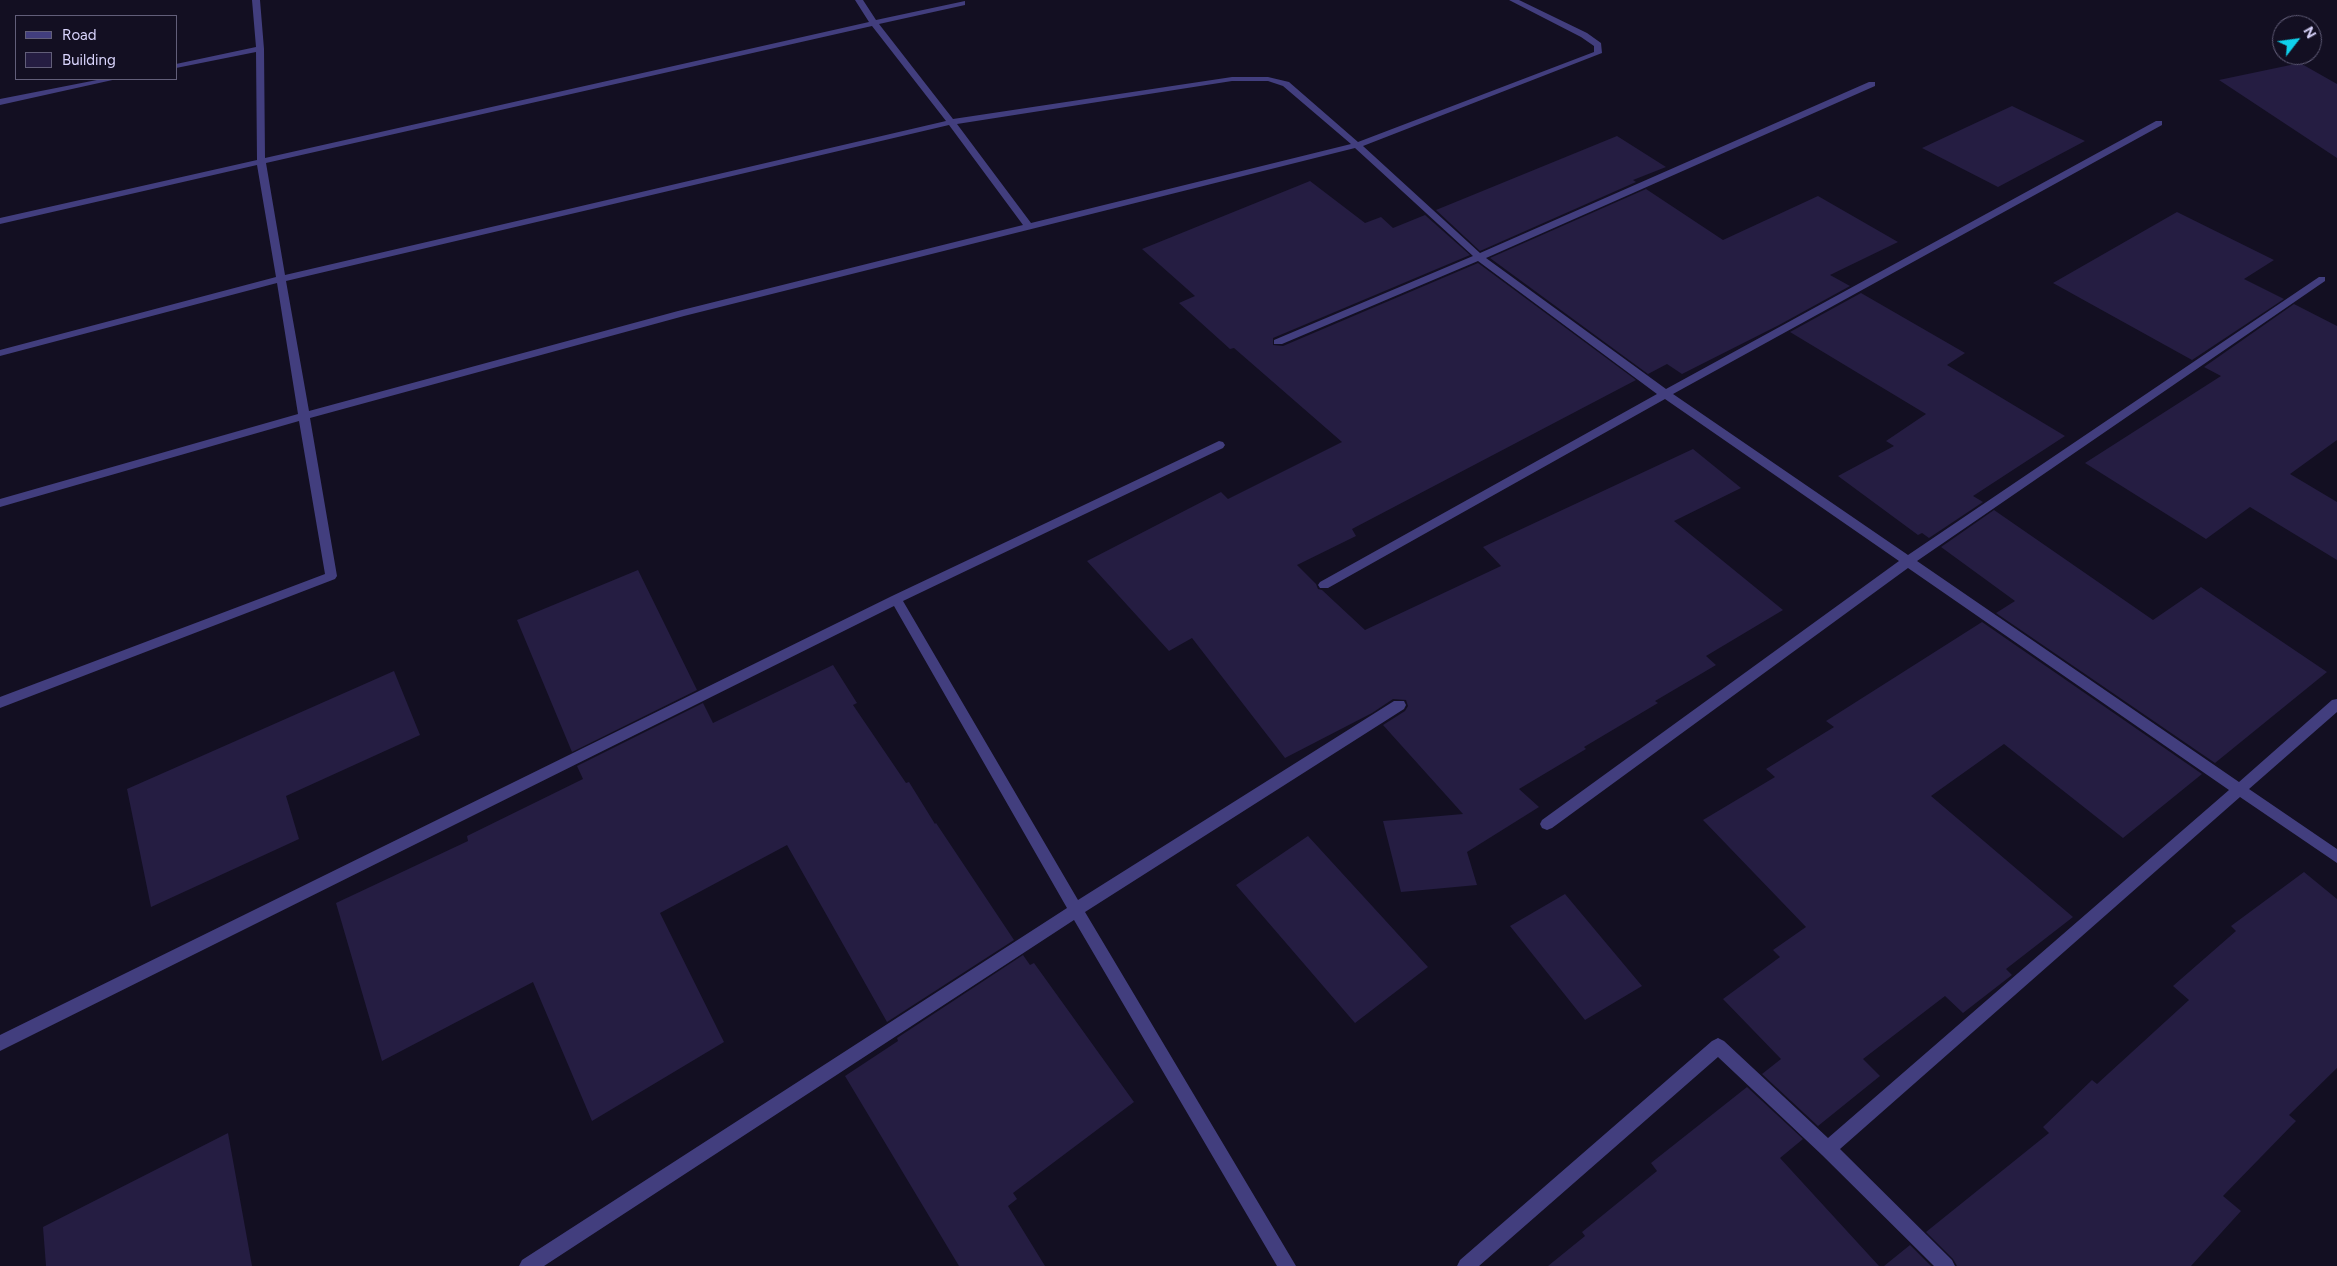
<!DOCTYPE html>
<html>
<head>
<meta charset="utf-8">
<style>
	body { margin:0 }
	#map { position:relative; width:2337px; height:1266px; overflow:hidden; background:#130f22; font-family:Figtree,sans-serif }
	canvas { display:block }
	.legend { position:absolute; left:15px; top:15px; width:162px; height:65px; box-sizing:border-box; background:#130f22; border:1px solid #625e79; margin:0; padding:6px 9px; list-style:none; font-size:15px; color:#d9d4fc }
	.legend li { display:flex; align-items:center; gap:10px; height:25px }
	.legend b { width:25px; border:1px solid #625e79 }
	.north { position:absolute; left:2272px; top:15px; width:50px; height:50px; box-sizing:border-box; background:#130f22; border:1px solid #625e79; border-radius:50%; rotate:60deg; font-size:14px; font-weight:700; line-height:20px; text-align:center; color:#d9d4fc }
	.north::after { content:''; display:block; margin:auto; width:18px; height:22px; background:#0fd1ec; clip-path:polygon(50% 0,100% 100%,50% 72%,0 100%) }
</style>
</head>
<body>
<div id="map">
<canvas width="2337" height="1266"></canvas>
<ul class="legend">
<li><b style="height:6px;background:#423e7e"></b>Road</li>
<li><b style="height:14px;background:#251d42"></b>Building</li>
</ul>
<div class="north">N</div>
</div>
<script>
const ctx = document.querySelector('canvas').getContext('2d');
ctx.lineJoin = 'round';
function fill(path, color) { ctx.fillStyle = color; ctx.fill(path, 'evenodd'); }
const poly = rows => new Path2D(rows.map(r => 'M' + r).join(''));
fill(poly([
	[2300,63,2337,84,2337,158,2219,80],
	[2012,106,2085,141,1998,187,1922,148],
	[1617,136,1666,167,1633,180,1636,182,1480,251,1436,210],
	[1310,181,1365,223,1381,217,1393,228,1425,215,1470,255,1273,338,1273,345,1283,346,1478,263,1636,380,1352,529,1356,536,1297,565,1316,584,1318,589,1322,590,1365,630,1501,566,1483,547,1693,449,1741,488,1674,521,1783,610,1706,656,1716,665,1655,701,1658,703,1584,747,1586,749,1519,789,1539,807,1467,852,1477,885,1401,892,1383,821,1463,814,1383,725,1405,711,1408,706,1406,700,1393,699,1372,713,1285,758,1192,638,1169,651,1087,561,1221,492,1228,499,1342,442,1234,348,1230,349,1179,303,1195,296,1142,249],
	[1646,189,1723,240,1818,196,1898,242,1830,275,1850,286,1779,325,1682,374,1667,364,1648,374,1490,258],
	[2177,212,2274,260,2244,279,2284,299,2192,360,2053,283],
	[1861,293,1965,353,1947,365,2065,436,1973,496,1983,502,1929,538,1922,533,1918,535,1838,476,1894,446,1886,441,1926,414,1790,332],
	[2294,304,2337,326,2337,440,2290,474,2337,502,2337,560,2250,507,2206,539,2085,463,2221,376,2204,367],
	[1994,510,2153,620,2201,587,2327,672,2215,763,1996,613,2015,601,1941,547],
	[638,570,697,690,572,752,517,620],
	[1982,622,2202,774,2123,838,2004,744,1931,796,2073,917,2006,969,2012,975,1963,1013,1945,996,1863,1059,1880,1076,1818,1126,1762,1074,1781,1059,1723,999,1780,957,1773,950,1806,927,1703,820,1775,777,1766,769,1834,727,1826,721],
	[833,665,857,703,853,705,906,783,909,782,935,824,936,823,1014,940,887,1022,787,845,660,913,724,1042,592,1121,533,982,382,1061,336,903,468,841,467,836,583,779,577,766,703,703,713,723],
	[394,671,420,735,286,796,299,839,151,907,127,789],
	[1308,836,1428,967,1355,1023,1236,885],
	[2304,872,2337,899,2337,1068,2289,1115,2296,1121,2223,1196,2241,1211,2191,1266,1957,1266,1953,1259,1926,1232,2049,1133,2043,1127,2092,1080,2097,1084,2189,1000,2173,986,2236,931,2231,926],
	[1565,894,1642,986,1585,1020,1510,926],
	[1023,955,1030,965,1034,963,1134,1102,1013,1193,1017,1199,1008,1206,1045,1266,959,1266,845,1076,898,1041,897,1038],
	[1747,1087,1803,1139,1780,1158,1879,1266,1548,1266,1585,1236,1582,1232,1657,1171,1651,1163],
	[228,1133,252,1266,46,1266,43,1227],
	[1910,1245,1931,1266,1884,1266]
]), '#251d42');
fill(poly([
	[252,0,260,0,264,49,265,158,869,22,855,0,863,0,876,20,965,1,965,5,879,24,953,119,1232,77,1268,77,1289,82,1358,142,1594,52,1594,46,1581,37,1509,0,1519,0,1587,33,1601,43,1602,53,1363,146,1480,253,1869,82,1875,82,1875,86,1486,258,1666,389,2156,121,2162,121,2162,125,1673,394,1908,555,2319,277,2325,277,2325,281,1917,561,2239,782,2332,700,2337,699,2337,712,2249,789,2337,849,2337,863,2240,797,1840,1149,1952,1260,1955,1266,1934,1266,1822,1155,1718,1057,1479,1266,1457,1266,1460,1260,1712,1041,1718,1038,1724,1041,1828,1138,2229,790,1908,568,1552,828,1547,830,1542,828,1540,824,1542,820,1899,561,1665,399,1328,588,1320,588,1318,585,1320,582,1657,394,1478,261,1282,344,1274,344,1274,340,1473,256,1355,148,684,316,310,418,337,576,335,579,0,708,0,697,325,574,299,421,0,507,0,499,298,414,277,283,0,356,0,350,276,277,257,165,0,224,0,218,257,160,256,52,176,68,176,64,256,47,252,0],
	[872,26,946,121,285,275,266,163,872,26],
	[1232,81,1268,81,1283,86,1351,144,1031,223,957,124,1232,81],
	[949,125,1023,225,678,311,309,411,286,281,949,125],
	[102,79,117,79,0,105,0,99,102,79],
	[1219,441,1223,442,1225,445,1223,448,903,601,1078,900,1394,701,1404,701,1406,705,1404,709,1085,912,1296,1266,1277,1266,1074,920,544,1266,519,1266,522,1260,1067,908,894,606,0,1051,0,1035,892,596,1219,441]
]), '#423e7e');
</script>
</body>
</html>
